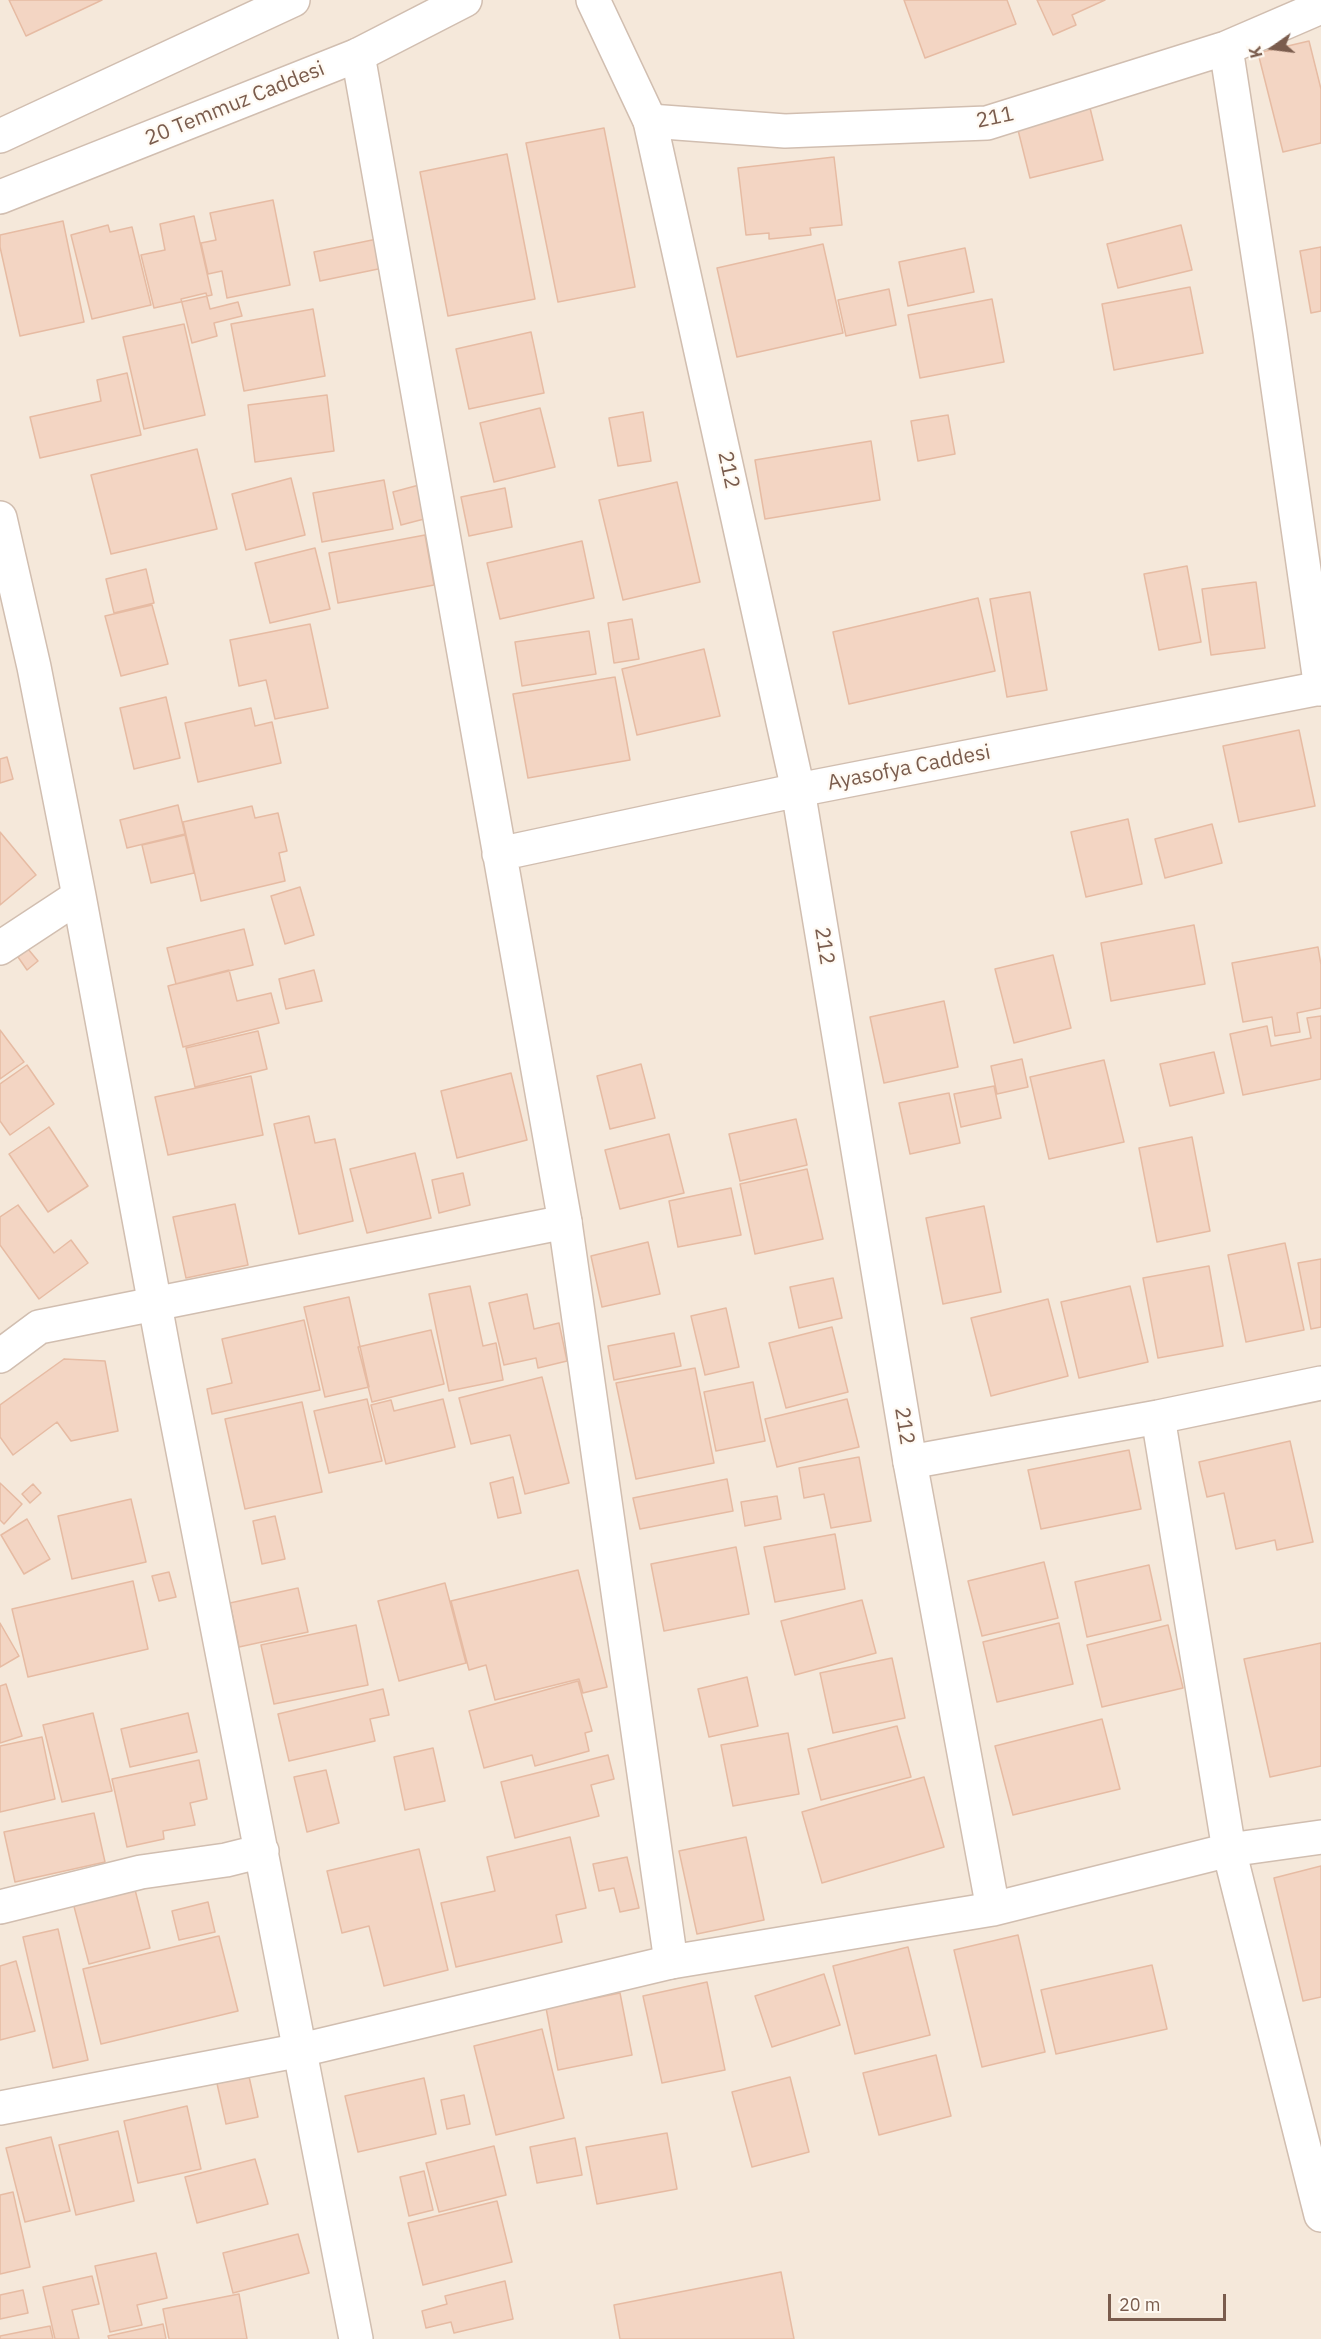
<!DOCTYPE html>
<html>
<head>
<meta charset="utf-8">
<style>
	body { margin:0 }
	#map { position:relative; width:1321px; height:2339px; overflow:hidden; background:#fdf6ec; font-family:"IBM Plex Sans",sans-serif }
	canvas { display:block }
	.north { position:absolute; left:1243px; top:18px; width:60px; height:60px; -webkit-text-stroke:4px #fffaf3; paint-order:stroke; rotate:256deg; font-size:16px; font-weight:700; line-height:24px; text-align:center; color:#7a5c4d }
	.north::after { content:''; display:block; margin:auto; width:21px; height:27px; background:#7a5c4d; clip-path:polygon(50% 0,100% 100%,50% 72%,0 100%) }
	.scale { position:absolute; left:1108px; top:2294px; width:118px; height:27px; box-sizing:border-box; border:3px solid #7a5c4d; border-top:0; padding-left:8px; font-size:18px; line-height:21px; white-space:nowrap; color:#7a5c4d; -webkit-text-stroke:4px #fffaf3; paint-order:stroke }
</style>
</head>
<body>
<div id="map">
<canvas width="1321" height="2339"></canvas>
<div class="north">K</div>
<div class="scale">20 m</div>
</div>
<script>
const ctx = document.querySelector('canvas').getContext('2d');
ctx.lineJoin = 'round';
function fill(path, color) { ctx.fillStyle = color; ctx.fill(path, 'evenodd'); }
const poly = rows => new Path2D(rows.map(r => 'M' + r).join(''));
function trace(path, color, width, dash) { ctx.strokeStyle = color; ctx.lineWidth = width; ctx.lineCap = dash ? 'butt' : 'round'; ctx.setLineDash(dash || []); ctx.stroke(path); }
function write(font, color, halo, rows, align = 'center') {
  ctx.font = font + ' "IBM Plex Sans",sans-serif'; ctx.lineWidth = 4.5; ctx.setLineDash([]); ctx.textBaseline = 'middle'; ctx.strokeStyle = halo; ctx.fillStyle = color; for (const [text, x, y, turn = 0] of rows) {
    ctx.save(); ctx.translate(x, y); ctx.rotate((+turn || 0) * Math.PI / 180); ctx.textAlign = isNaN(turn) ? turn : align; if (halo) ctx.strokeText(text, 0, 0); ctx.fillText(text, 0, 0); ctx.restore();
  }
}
fill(poly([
	[0,0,1321,0,1321,2339,0,2339]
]), '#f5e8da');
const building = poly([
	[9,0,102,0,26,36,9,0],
	[904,0,1007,0,1016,24,925,58,904,0],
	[1037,0,1105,0,1072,15,1076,25,1053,35,1037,0],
	[1309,41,1321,89,1321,143,1283,152,1258,53,1309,41],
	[1089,104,1103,160,1030,178,1016,122,1089,104],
	[604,128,635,287,558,302,526,143,604,128],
	[507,154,535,299,448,316,420,172,507,154],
	[834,157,842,225,810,228,811,235,769,239,769,233,746,235,738,168,834,157],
	[273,200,290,285,227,298,222,271,208,274,201,243,216,240,210,213,273,200],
	[194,216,212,295,154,308,141,255,165,250,160,224,194,216],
	[63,221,84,322,20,336,0,247,0,235,63,221],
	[108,225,110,232,132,227,151,305,92,319,71,235,108,225],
	[1181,225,1192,270,1118,288,1107,244,1181,225],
	[377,239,383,268,320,281,314,252,377,239],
	[823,244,843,333,737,357,717,268,823,244],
	[1321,247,1321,311,1311,313,1300,251,1321,247],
	[965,248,974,292,908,306,899,262,965,248],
	[1190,287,1203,353,1114,370,1102,304,1190,287],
	[889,289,896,325,846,336,838,300,889,289],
	[206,293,210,309,238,302,242,316,214,323,217,336,192,343,181,299,206,293],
	[992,299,1004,362,920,378,908,315,992,299],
	[313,309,325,376,244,391,231,324,313,309],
	[184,324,205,415,144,429,123,337,184,324],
	[531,332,544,393,469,409,456,349,531,332],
	[127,373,141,435,40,458,30,417,101,401,97,380,127,373],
	[327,395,334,451,255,462,248,405,327,395],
	[540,408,555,467,494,482,480,423,540,408],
	[643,412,651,461,618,466,609,418,643,412],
	[948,415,955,454,918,461,911,421,948,415],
	[871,441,880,500,765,519,755,460,871,441],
	[197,449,217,529,111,554,91,475,197,449],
	[291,478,305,535,246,550,232,494,291,478],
	[384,480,393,529,322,542,313,493,384,480],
	[677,482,700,582,623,600,599,500,677,482],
	[419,485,428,518,401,525,393,492,419,485],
	[505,488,512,527,469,536,461,497,505,488],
	[425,535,434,585,338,603,329,553,425,535],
	[582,541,594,598,500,619,487,563,582,541],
	[315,548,330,609,270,623,255,563,315,548],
	[1187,566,1201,642,1159,650,1144,574,1187,566],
	[146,569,154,603,114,613,106,579,146,569],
	[1256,582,1265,648,1211,655,1202,589,1256,582],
	[1030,592,1047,690,1007,697,990,599,1030,592],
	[978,598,995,671,849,704,833,632,978,598],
	[152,605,168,664,121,676,105,616,152,605],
	[632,619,639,659,614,663,608,623,632,619],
	[310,624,328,708,275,719,266,680,239,686,230,640,310,624],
	[589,631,596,674,522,686,515,642,589,631],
	[704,649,720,716,637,735,622,669,704,649],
	[615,677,630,760,528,778,513,694,615,677],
	[166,697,180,758,134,769,120,708,166,697],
	[251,708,255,726,272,722,281,763,198,782,185,723,251,708],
	[1299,730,1315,806,1239,822,1223,746,1299,730],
	[7,757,13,779,0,783,0,759,7,757],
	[178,805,185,834,127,848,120,820,178,805],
	[252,806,255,818,278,813,287,851,279,853,285,881,201,901,183,822,252,806],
	[1128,819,1142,884,1086,897,1071,832,1128,819],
	[1212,824,1222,863,1165,878,1155,839,1212,824],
	[0,832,36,875,0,905,0,832],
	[185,835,194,873,151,883,142,845,185,835],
	[300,887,314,935,285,944,271,896,300,887],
	[1194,925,1205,984,1111,1001,1101,943,1194,925],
	[244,929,253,965,176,984,167,948,244,929],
	[1318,947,1321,965,1321,1008,1297,1013,1300,1032,1275,1036,1272,1017,1243,1022,1232,963,1318,947],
	[28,949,38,961,27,970,18,957,28,949],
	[1053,955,1071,1028,1014,1043,995,969,1053,955],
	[229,970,237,1001,271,993,279,1023,183,1047,168,986,229,970],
	[314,970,322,1001,286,1009,279,979,314,970],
	[944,1001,958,1067,884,1083,870,1017,944,1001],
	[1321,1016,1321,1079,1243,1095,1230,1034,1267,1026,1271,1046,1311,1038,1307,1018,1321,1016],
	[0,1030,24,1062,0,1079,0,1030],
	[258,1031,267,1069,195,1087,186,1048,258,1031],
	[1214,1052,1224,1093,1170,1106,1160,1064,1214,1052],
	[1022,1059,1028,1087,997,1094,991,1066,1022,1059],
	[1104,1060,1124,1142,1049,1159,1030,1077,1104,1060],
	[641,1064,655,1118,610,1129,597,1076,641,1064],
	[27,1065,54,1104,10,1135,0,1121,0,1084,27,1065],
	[511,1073,527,1140,457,1158,441,1091,511,1073],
	[251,1076,263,1135,168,1155,155,1097,251,1076],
	[994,1086,1001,1118,961,1127,954,1094,994,1086],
	[949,1093,960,1143,910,1154,899,1103,949,1093],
	[309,1116,315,1143,335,1139,353,1221,299,1234,274,1124,309,1116],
	[796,1119,807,1165,740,1181,729,1134,796,1119],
	[49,1127,88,1186,48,1212,9,1154,49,1127],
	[669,1134,684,1193,620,1209,605,1150,669,1134],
	[1192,1137,1210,1231,1157,1242,1139,1148,1192,1137],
	[415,1153,431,1218,367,1233,350,1169,415,1153],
	[807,1169,823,1239,755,1254,740,1184,807,1169],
	[463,1173,470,1205,439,1213,432,1180,463,1173],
	[731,1188,741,1235,678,1247,669,1201,731,1188],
	[235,1204,248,1265,186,1278,173,1217,235,1204],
	[18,1205,54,1253,71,1240,88,1263,39,1299,0,1245,0,1217,18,1205],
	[984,1206,1001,1292,943,1304,926,1218,984,1206],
	[648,1242,660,1294,602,1307,591,1256,648,1242],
	[1285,1243,1304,1330,1246,1342,1228,1255,1285,1243],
	[1321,1259,1321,1327,1311,1329,1298,1263,1321,1259],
	[1209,1266,1223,1346,1158,1358,1143,1278,1209,1266],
	[833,1278,842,1318,799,1328,790,1287,833,1278],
	[470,1286,483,1346,496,1343,503,1380,449,1391,429,1294,470,1286],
	[1130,1286,1148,1362,1079,1378,1061,1302,1130,1286],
	[527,1294,534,1329,559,1323,567,1361,538,1368,536,1358,504,1365,489,1303,527,1294],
	[349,1297,369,1387,325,1397,304,1307,349,1297],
	[1048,1299,1068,1376,991,1396,971,1318,1048,1299],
	[726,1308,739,1367,705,1375,691,1316,726,1308],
	[304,1320,320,1390,212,1414,207,1389,232,1383,222,1339,304,1320],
	[832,1327,848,1392,786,1408,769,1343,832,1327],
	[431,1330,444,1384,372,1402,358,1347,431,1330],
	[674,1333,681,1366,614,1380,608,1346,674,1333],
	[64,1359,105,1361,118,1431,71,1441,57,1422,13,1455,0,1437,0,1405,64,1359],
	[695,1368,714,1463,636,1479,616,1383,695,1368],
	[542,1377,569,1483,525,1494,510,1435,471,1444,459,1398,542,1377],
	[753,1382,765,1441,716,1451,704,1392,753,1382],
	[367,1399,382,1461,329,1473,314,1411,367,1399],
	[443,1399,455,1447,386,1464,371,1405,391,1400,394,1411,443,1399],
	[847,1399,859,1447,777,1467,765,1419,847,1399],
	[302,1402,322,1492,245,1509,225,1419,302,1402],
	[1290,1441,1313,1542,1277,1550,1275,1540,1236,1549,1224,1493,1207,1497,1199,1462,1290,1441],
	[1129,1450,1141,1509,1041,1529,1028,1470,1129,1450],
	[859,1457,871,1521,831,1528,824,1494,804,1498,799,1468,859,1457],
	[513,1477,521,1513,498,1518,490,1483,513,1477],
	[727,1479,733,1511,640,1529,633,1498,727,1479],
	[0,1483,22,1504,4,1524,0,1520,0,1483],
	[33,1484,41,1493,30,1503,22,1494,33,1484],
	[777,1496,781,1519,745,1526,741,1502,777,1496],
	[131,1499,146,1562,72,1579,58,1516,131,1499],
	[275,1516,285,1559,262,1564,253,1521,275,1516],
	[27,1519,50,1559,24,1574,1,1535,27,1519],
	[835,1534,845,1589,775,1602,764,1547,835,1534],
	[736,1547,749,1614,664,1631,651,1564,736,1547],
	[1044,1562,1058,1618,982,1636,968,1581,1044,1562],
	[1149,1565,1161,1620,1087,1637,1075,1582,1149,1565],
	[578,1570,607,1687,583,1693,579,1679,495,1700,486,1665,469,1670,451,1601,578,1570],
	[169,1572,176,1597,159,1601,152,1576,169,1572],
	[133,1581,148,1649,28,1677,12,1609,133,1581],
	[445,1583,466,1663,399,1681,378,1601,445,1583],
	[298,1588,308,1632,239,1647,230,1603,298,1588],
	[862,1600,876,1653,795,1675,781,1621,862,1600],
	[0,1623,19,1656,0,1667,0,1623],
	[1059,1623,1073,1684,997,1702,983,1642,1059,1623],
	[356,1625,368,1685,274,1704,261,1645,356,1625],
	[1168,1625,1183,1688,1102,1707,1087,1645,1168,1625],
	[1321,1643,1321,1766,1270,1777,1244,1659,1321,1643],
	[892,1658,905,1718,833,1733,820,1673,892,1658],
	[747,1677,758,1726,709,1737,698,1689,747,1677],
	[578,1681,592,1731,585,1733,589,1751,535,1766,532,1755,484,1768,469,1711,578,1681],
	[6,1684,22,1736,0,1743,0,1686,6,1684],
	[383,1689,389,1715,370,1719,375,1741,289,1761,278,1714,383,1689],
	[93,1713,112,1791,62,1802,43,1725,93,1713],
	[188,1713,197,1752,130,1767,121,1729,188,1713],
	[1102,1719,1120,1789,1013,1815,995,1746,1102,1719],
	[897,1726,911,1777,821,1800,808,1749,897,1726],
	[788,1733,799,1794,733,1806,721,1745,788,1733],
	[42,1737,55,1799,0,1812,0,1746,42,1737],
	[433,1748,445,1801,405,1810,394,1757,433,1748],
	[608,1755,614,1779,591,1785,599,1816,515,1838,501,1782,608,1755],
	[199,1760,207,1799,190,1803,195,1825,163,1831,164,1839,127,1847,112,1779,199,1760],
	[326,1770,339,1823,307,1832,294,1777,326,1770],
	[924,1777,944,1847,822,1883,802,1812,924,1777],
	[94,1813,105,1862,15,1882,4,1832,94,1813],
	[570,1837,586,1908,556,1915,562,1942,456,1967,441,1903,495,1891,487,1857,570,1837],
	[746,1837,764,1920,697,1934,679,1851,746,1837],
	[419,1849,448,1970,384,1986,369,1926,342,1933,327,1871,419,1849],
	[627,1857,639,1908,620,1912,614,1888,599,1891,593,1864,627,1857],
	[1321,1866,1321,1997,1303,2001,1274,1878,1321,1866],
	[132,1878,150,1948,89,1964,71,1895,132,1878],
	[208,1902,215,1932,179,1940,172,1911,208,1902],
	[58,1929,88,2060,53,2068,23,1937,58,1929],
	[1018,1935,1045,2052,982,2067,954,1950,1018,1935],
	[219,1936,238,2011,101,2044,83,1969,219,1936],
	[908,1947,930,2035,855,2054,833,1966,908,1947],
	[16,1961,35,2031,0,2040,0,1966,16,1961],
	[1152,1965,1167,2029,1056,2054,1041,1990,1152,1965],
	[824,1974,840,2025,772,2047,755,1996,824,1974],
	[707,1982,725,2070,662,2083,643,1996,707,1982],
	[620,1993,632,2055,558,2070,546,2008,620,1993],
	[542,2029,564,2118,496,2135,474,2046,542,2029],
	[936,2055,951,2116,879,2135,863,2073,936,2055],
	[248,2072,258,2117,226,2124,216,2079,248,2072],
	[790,2077,809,2152,752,2167,732,2092,790,2077],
	[424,2078,436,2134,358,2152,345,2096,424,2078],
	[464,2095,470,2124,447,2129,441,2100,464,2095],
	[187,2106,201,2169,138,2183,124,2121,187,2106],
	[118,2131,134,2201,76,2215,59,2145,118,2131],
	[667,2133,677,2189,597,2204,586,2147,667,2133],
	[51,2137,70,2211,25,2222,6,2148,51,2137],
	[575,2138,582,2175,537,2183,530,2147,575,2138],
	[494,2146,506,2195,439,2212,426,2163,494,2146],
	[255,2159,268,2204,197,2223,185,2177,255,2159],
	[424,2171,433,2210,409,2216,400,2177,424,2171],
	[13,2192,30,2267,0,2274,0,2195,13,2192],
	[497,2201,512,2262,423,2285,408,2223,497,2201],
	[298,2234,309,2273,233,2293,223,2253,298,2234],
	[156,2253,167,2298,137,2305,142,2325,110,2332,95,2266,156,2253],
	[781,2272,794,2339,620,2339,614,2305,781,2272],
	[92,2276,99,2304,72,2310,79,2339,55,2339,43,2287,92,2276],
	[505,2281,513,2319,454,2333,451,2322,426,2328,422,2311,447,2304,445,2296,505,2281],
	[23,2290,28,2313,0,2319,0,2295,23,2290],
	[239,2294,247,2339,169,2339,163,2309,239,2294],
	[163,2324,166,2339,109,2339,108,2336,163,2324],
	[50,2326,53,2339,0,2339,0,2336,50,2326]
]);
fill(building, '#f3d5c3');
trace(building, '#e6bba3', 1.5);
const minor = poly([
	[1226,48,1270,332,1321,689],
	[650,121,785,131,987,123,1226,48,1321,7],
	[0,136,293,0],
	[0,197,358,55,465,0],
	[0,518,34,667,79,896,166,1364,356,2339],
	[0,948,79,896],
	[565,1222,671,1962],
	[1158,1417,1229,1850,1321,2215],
	[910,1462,1158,1417,1321,1383],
	[0,1907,141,1872,226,1860,262,1851]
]);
const tertiary = poly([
	[593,0,650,121,798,790,910,1462,993,1909],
	[499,854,798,790,1321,688],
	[0,1356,39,1327,565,1222,358,55],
	[0,2108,301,2050,671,1962,993,1909,1229,1850,1321,1837]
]);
trace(minor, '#d1beb0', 36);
trace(tertiary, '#d1beb0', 36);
trace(minor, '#fff', 33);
trace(tertiary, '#fff', 33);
write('21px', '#7a5c4d', '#fffaf3', [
	["20 Temmuz Caddesi",235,104,-22],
	["211",995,118,-12],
	["212",728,470,78],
	["Ayasofya Caddesi",909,768,-11],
	["212",824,946,81],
	["212",904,1426,81]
]);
</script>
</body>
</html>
